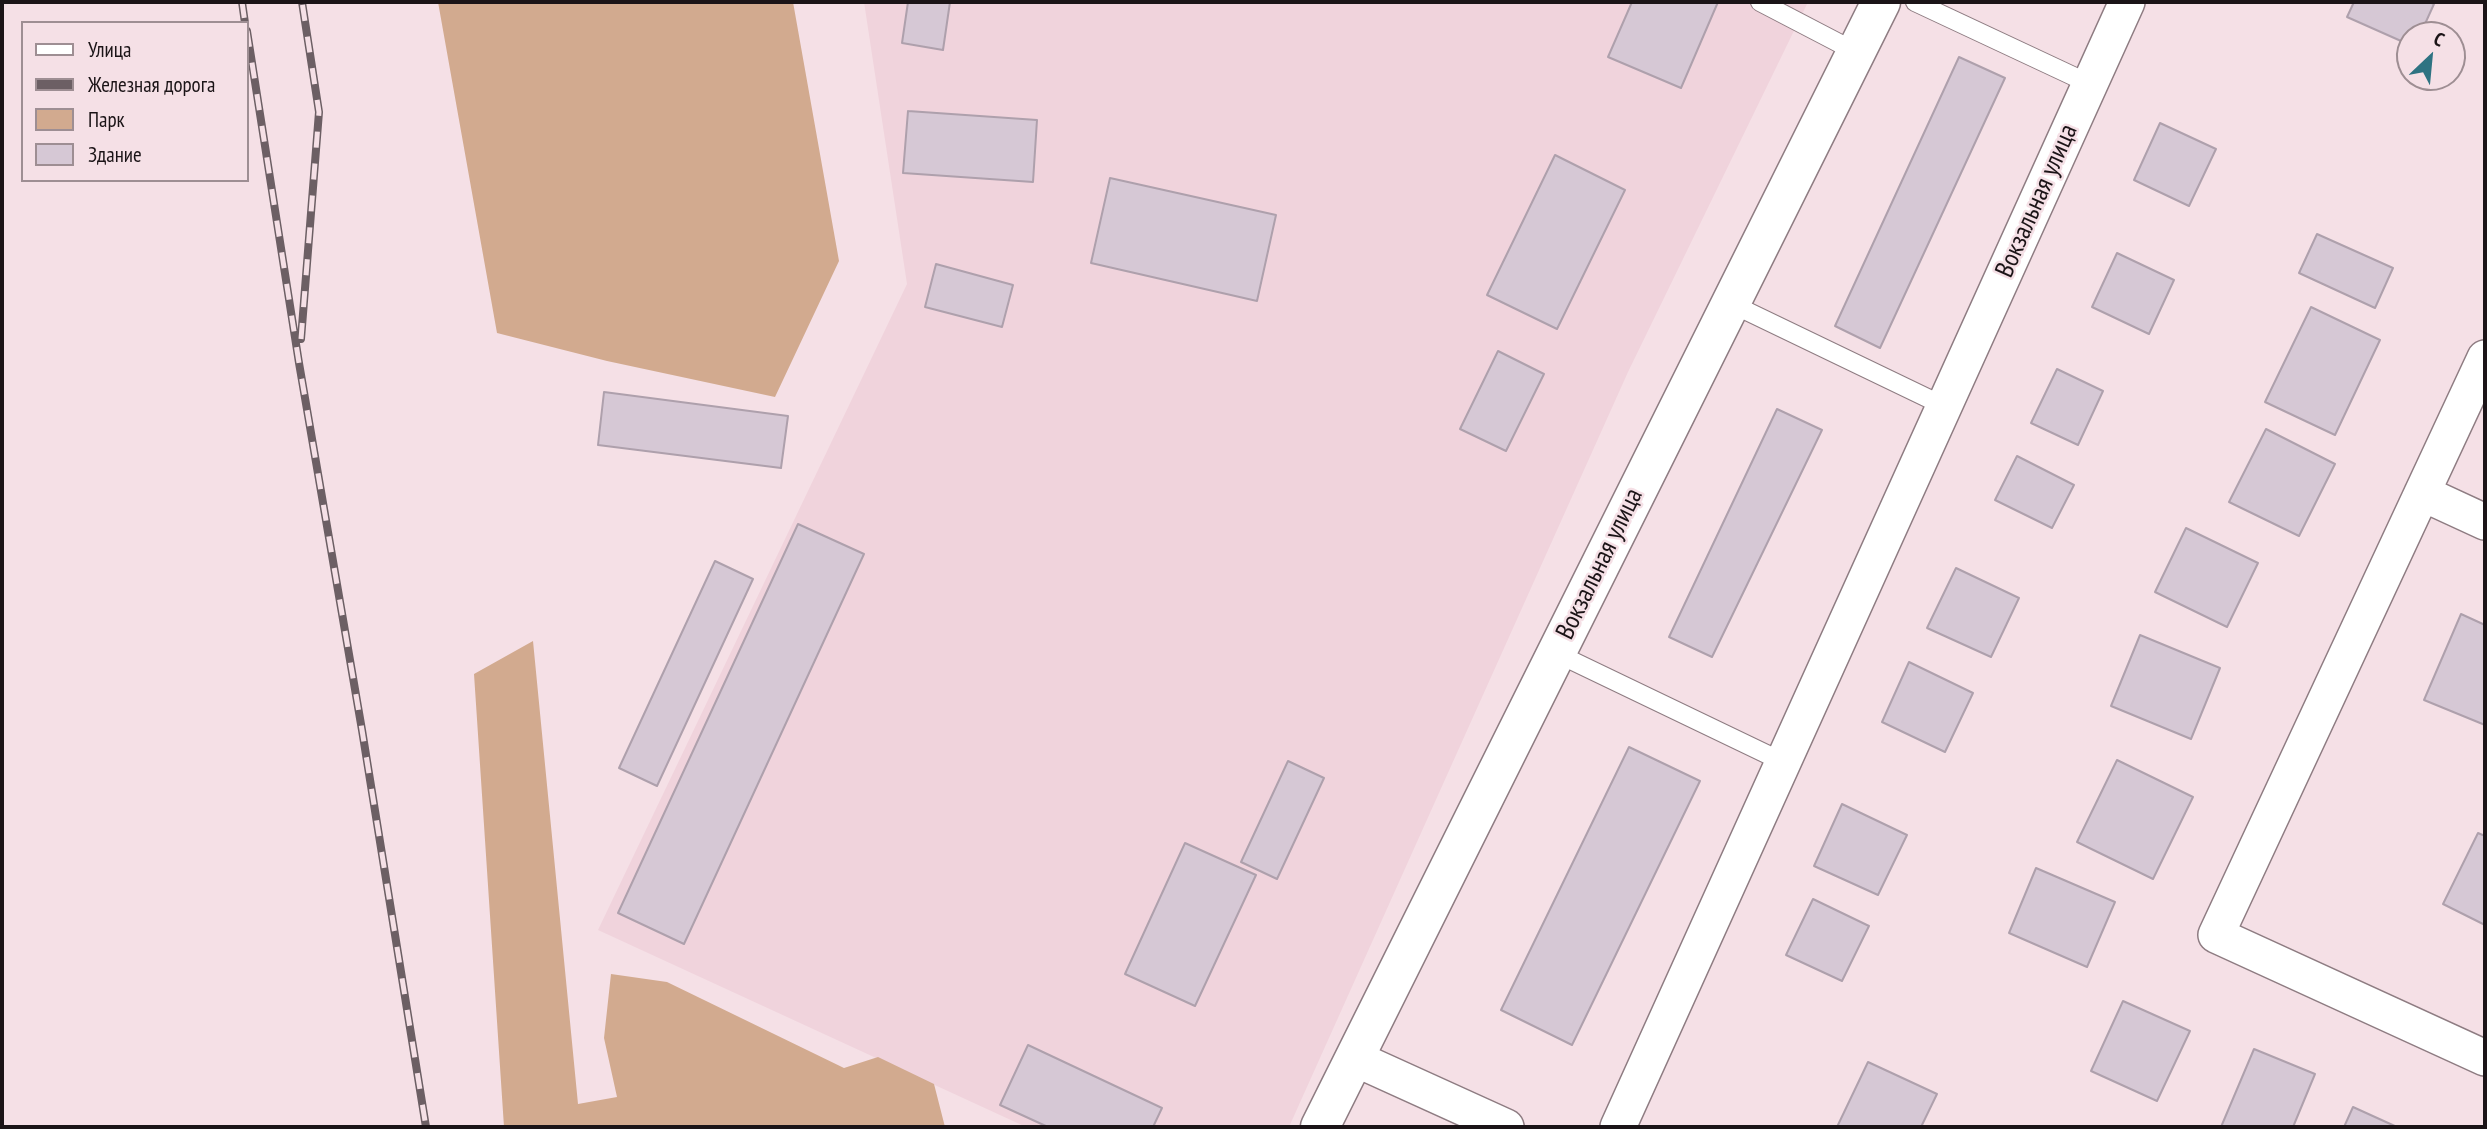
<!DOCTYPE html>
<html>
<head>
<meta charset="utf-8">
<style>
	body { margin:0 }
	#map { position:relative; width:2487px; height:1129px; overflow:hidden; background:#f5e0e6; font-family:"PT Sans Narrow",sans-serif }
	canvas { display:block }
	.frame { position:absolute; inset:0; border:4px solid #1b1417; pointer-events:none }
	.legend { position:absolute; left:21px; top:21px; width:228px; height:161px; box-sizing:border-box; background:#f5e0e6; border:2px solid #9e8e93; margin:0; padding:9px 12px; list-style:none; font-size:21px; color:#1b1417 }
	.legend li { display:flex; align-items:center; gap:14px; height:35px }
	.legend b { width:35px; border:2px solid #9e8e93 }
	.north { position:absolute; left:2396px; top:21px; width:70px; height:70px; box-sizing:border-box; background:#f5e0e6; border:2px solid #9e8e93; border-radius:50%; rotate:26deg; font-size:19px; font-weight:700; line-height:28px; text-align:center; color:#1b1417 }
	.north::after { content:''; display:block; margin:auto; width:24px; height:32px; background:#2e7382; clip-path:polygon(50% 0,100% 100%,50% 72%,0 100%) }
</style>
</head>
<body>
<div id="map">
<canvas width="2487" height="1129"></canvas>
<div class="frame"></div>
<ul class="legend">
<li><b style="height:9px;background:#fff"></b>Улица</li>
<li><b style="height:9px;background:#6c5f64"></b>Железная дорога</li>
<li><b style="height:19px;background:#d2aa8f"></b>Парк</li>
<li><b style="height:19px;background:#d6c8d5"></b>Здание</li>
</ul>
<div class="north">С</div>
</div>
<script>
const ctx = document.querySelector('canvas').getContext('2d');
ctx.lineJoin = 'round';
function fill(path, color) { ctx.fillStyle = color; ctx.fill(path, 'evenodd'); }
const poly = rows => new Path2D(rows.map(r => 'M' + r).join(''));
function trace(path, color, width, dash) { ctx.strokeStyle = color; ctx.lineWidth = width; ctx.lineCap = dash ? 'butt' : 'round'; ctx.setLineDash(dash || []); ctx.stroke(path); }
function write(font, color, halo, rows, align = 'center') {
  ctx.font = font + ' "PT Sans Narrow",sans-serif'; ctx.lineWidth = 5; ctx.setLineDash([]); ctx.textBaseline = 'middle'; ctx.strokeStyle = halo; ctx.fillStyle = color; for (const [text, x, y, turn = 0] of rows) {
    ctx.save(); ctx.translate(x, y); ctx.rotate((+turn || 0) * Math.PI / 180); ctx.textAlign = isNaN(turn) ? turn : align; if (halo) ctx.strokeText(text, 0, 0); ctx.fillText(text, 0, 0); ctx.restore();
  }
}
fill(poly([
	[864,2,1808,2,1628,372,1289,1127,1026,1127,598,930,907,284]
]), '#f0d3dc');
fill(poly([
	[438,2,793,2,839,261,775,397,607,361,497,333],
	[533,641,578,1104,617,1097,604,1038,611,974,667,982,844,1068,878,1057,934,1084,945,1127,504,1127,474,674]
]), '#d2aa8f');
const building = poly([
	[908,2,950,2,943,50,902,43,908,2],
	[1632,2,1718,2,1681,88,1608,57,1632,2],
	[2354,2,2429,2,2434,4,2420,35,2410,35,2410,45,2347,17,2354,2],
	[1959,57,2005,78,1880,348,1835,326,1959,57],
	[908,111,1037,120,1033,182,903,173,908,111],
	[2160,123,2216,149,2189,206,2134,180,2160,123],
	[1555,155,1625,190,1557,329,1487,295,1555,155],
	[1110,178,1276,215,1257,301,1091,263,1110,178],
	[2317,234,2393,268,2375,308,2299,273,2317,234],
	[2117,253,2174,280,2149,334,2092,307,2117,253],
	[936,264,1013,285,1002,327,925,307,936,264],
	[2311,307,2380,340,2335,435,2265,402,2311,307],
	[1498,351,1544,374,1506,451,1460,429,1498,351],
	[2057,369,2103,391,2078,445,2031,423,2057,369],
	[604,392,788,416,781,468,598,445,604,392],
	[1777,409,1822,430,1712,657,1669,637,1777,409],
	[2266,429,2335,464,2299,536,2229,502,2266,429],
	[2017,456,2074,485,2052,528,1995,500,2017,456],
	[798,524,864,554,684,944,618,913,798,524],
	[2186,528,2258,563,2227,627,2155,592,2186,528],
	[715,561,753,579,657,786,619,768,715,561],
	[1956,568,2019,598,1991,657,1927,628,1956,568],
	[2461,614,2485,625,2485,725,2424,700,2461,614],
	[2140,635,2220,668,2191,739,2111,706,2140,635],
	[1909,662,1973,693,1945,752,1882,722,1909,662],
	[1629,747,1700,781,1572,1045,1501,1010,1629,747],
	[2117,760,2193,797,2153,879,2077,842,2117,760],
	[1288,761,1324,778,1277,879,1241,862,1288,761],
	[1842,804,1907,835,1878,895,1814,866,1842,804],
	[2478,833,2485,836,2485,925,2443,904,2478,833],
	[1185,843,1256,875,1195,1006,1125,974,1185,843],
	[2036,868,2115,902,2087,967,2009,933,2036,868],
	[1813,899,1869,926,1842,981,1786,955,1813,899],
	[2123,1001,2190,1031,2157,1101,2091,1071,2123,1001],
	[1028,1045,1162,1108,1153,1127,1048,1127,1000,1105,1028,1045],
	[2254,1049,2315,1074,2293,1127,2221,1127,2254,1049],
	[1868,1062,1937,1094,1921,1127,1837,1127,1868,1062],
	[2353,1107,2397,1127,2344,1127,2353,1107]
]);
fill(building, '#d6c8d5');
trace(building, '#aea0ac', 2);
const service = poly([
	[1760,2,1856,52],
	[1915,2,2090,84],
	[1730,303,1944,406],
	[1556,653,1783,762]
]);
const minor = poly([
	[2485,358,2216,935,2485,1058],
	[2422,493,2485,522],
	[1354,1058,1506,1127],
	[1618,1127,2127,2]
]);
const secondary = poly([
	[1320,1127,1881,2]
]);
trace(service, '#8e7c82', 20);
trace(minor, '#8e7c82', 38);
trace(secondary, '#8e7c82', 41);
trace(service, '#fff', 18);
trace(minor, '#fff', 35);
trace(secondary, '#fff', 38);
const rail = poly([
	[242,2,245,23],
	[247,31,299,363,362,730,426,1127],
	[301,339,319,112,302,2]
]);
trace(rail, '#6c5f64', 8);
trace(rail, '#f5e0e6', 5, [16]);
write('26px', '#1b1417', '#f5e0e6', [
	["Вокзальная улица",2037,201,-66],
	["Вокзальная улица",1600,564,-64]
]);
</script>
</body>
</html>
